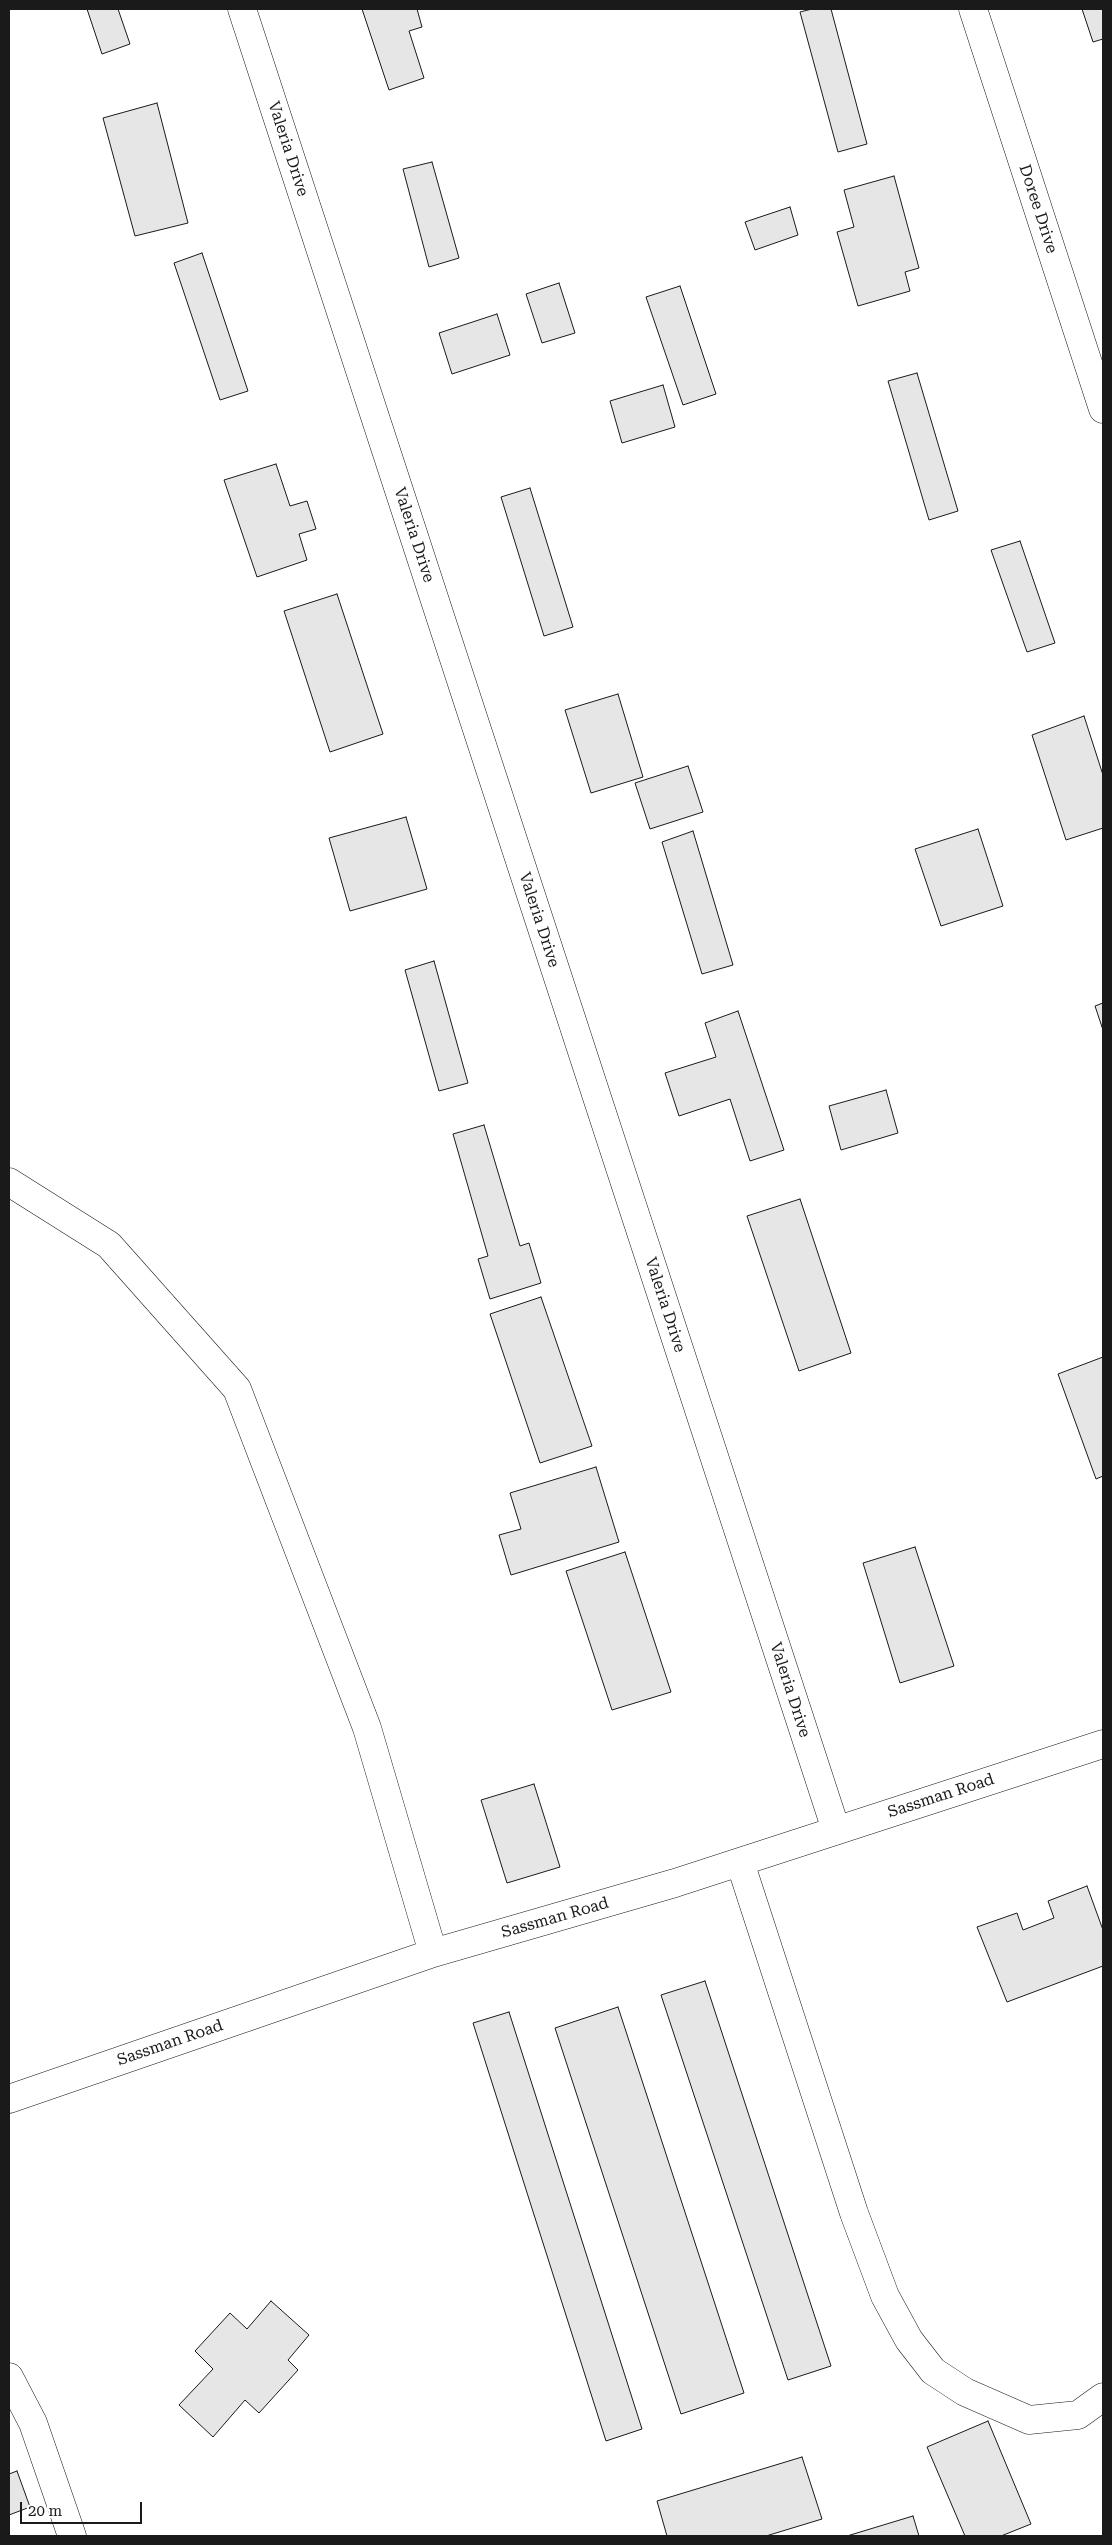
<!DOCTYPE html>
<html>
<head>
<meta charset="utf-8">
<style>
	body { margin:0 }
	#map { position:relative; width:1112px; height:2545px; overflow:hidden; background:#fff; font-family:"Roboto Serif",serif }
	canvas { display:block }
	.frame { position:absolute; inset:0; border:10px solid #1a1a1a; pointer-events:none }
	.scale { position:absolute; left:20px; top:2502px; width:122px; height:22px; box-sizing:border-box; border:2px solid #1a1a1a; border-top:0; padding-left:6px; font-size:15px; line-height:18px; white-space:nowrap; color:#1a1a1a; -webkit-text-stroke:4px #fff; paint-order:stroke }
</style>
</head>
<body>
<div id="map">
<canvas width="1112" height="2545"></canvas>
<div class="frame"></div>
<div class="scale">20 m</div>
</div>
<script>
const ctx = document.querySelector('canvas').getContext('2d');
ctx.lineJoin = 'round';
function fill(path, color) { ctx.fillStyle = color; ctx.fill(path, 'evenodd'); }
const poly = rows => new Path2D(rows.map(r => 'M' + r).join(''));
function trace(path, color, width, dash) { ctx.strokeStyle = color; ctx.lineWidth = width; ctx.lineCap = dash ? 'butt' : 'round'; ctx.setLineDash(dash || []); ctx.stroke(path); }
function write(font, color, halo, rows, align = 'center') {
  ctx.font = font + ' "Roboto Serif",serif'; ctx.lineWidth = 4; ctx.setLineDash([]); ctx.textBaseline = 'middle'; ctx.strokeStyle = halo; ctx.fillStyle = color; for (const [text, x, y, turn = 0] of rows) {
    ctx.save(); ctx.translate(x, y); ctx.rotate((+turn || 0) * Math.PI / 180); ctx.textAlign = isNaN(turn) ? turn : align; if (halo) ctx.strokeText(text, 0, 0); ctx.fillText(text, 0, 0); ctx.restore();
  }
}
const building = poly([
	[87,9,118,9,130,44,102,54,87,9],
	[362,9,417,9,422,27,409,31,424,78,389,90,362,9],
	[812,9,831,9,867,144,838,152,800,12,812,9],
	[1082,9,1103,9,1103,39,1093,42,1082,9],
	[157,103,188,223,135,236,103,118,157,103],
	[432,162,459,258,429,267,403,169,432,162],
	[894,176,919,268,905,272,910,291,858,306,837,232,854,227,844,190,894,176],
	[790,207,798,235,755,250,745,222,790,207],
	[202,253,248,391,220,400,174,263,202,253],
	[559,283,575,333,542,343,526,294,559,283],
	[680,286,716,394,683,405,646,297,680,286],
	[497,314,510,355,452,374,439,333,497,314],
	[917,373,958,511,929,520,888,381,917,373],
	[663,385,675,427,622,443,610,401,663,385],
	[276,464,290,506,307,501,316,529,299,534,307,560,257,577,224,480,276,464],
	[530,488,573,627,544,636,501,497,530,488],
	[1020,541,1055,643,1027,652,991,550,1020,541],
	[337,594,383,734,330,752,284,611,337,594],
	[618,694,643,777,591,793,565,710,618,694],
	[1084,716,1103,775,1103,828,1066,840,1032,735,1084,716],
	[688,766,703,812,650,829,635,783,688,766],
	[406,817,427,889,350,911,329,838,406,817],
	[978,829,1003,906,941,926,915,849,978,829],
	[693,831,733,965,702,974,662,842,693,831],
	[434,961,468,1083,439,1091,405,970,434,961],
	[1103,1003,1103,1030,1095,1006,1103,1003],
	[738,1011,784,1150,750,1161,730,1099,679,1116,665,1073,716,1057,705,1023,738,1011],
	[886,1090,898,1133,841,1150,829,1106,886,1090],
	[484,1125,520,1246,529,1243,541,1283,490,1299,478,1259,488,1256,453,1134,484,1125],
	[800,1199,851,1353,799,1371,747,1216,800,1199],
	[541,1297,592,1446,540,1463,490,1314,541,1297],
	[1103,1357,1103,1476,1096,1479,1058,1374,1103,1357],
	[596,1467,619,1542,511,1575,499,1535,521,1529,510,1493,596,1467],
	[915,1547,954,1666,900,1683,863,1563,915,1547],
	[625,1552,671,1692,612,1710,566,1571,625,1552],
	[534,1784,560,1867,507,1883,481,1800,534,1784],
	[1087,1886,1103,1930,1103,1966,1007,2002,977,1927,1017,1913,1023,1930,1054,1918,1048,1901,1087,1886],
	[705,1981,831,2366,788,2380,661,1995,705,1981],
	[618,2007,744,2393,681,2414,555,2028,618,2007],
	[509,2012,642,2429,606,2441,473,2023,509,2012],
	[271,2301,309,2335,288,2360,298,2370,259,2413,245,2400,213,2437,179,2405,213,2369,195,2351,230,2313,247,2329,271,2301],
	[988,2421,1031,2524,1001,2536,965,2536,927,2447,988,2421],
	[802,2457,822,2519,766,2536,667,2536,657,2501,802,2457],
	[17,2471,30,2507,9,2515,9,2474,17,2471],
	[913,2516,919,2536,847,2536,913,2516]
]);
fill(building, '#e6e6e6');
trace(building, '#1a1a1a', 1);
const minor = poly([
	[242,9,836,1830],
	[973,9,1103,409],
	[9,1182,109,1245,237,1389,367,1728,433,1953],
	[740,1862,854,2213,885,2296,909,2340,933,2371,965,2392,1029,2420,1078,2415,1103,2397],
	[9,2099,433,1953,675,1883,1103,1744],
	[9,2377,33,2423,72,2536]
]);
trace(minor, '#1a1a1a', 29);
trace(minor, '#fff', 28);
write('16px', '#1a1a1a', '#fff', [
	["Valeria Drive",288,149,72],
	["Doree Drive",1038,209,72],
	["Valeria Drive",414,535,72],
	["Valeria Drive",539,920,72],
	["Valeria Drive",665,1305,72],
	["Valeria Drive",790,1690,72],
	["Sassman Road",941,1796,-18],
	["Sassman Road",555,1918,-16],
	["Sassman Road",170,2043,-19]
]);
</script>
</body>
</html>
